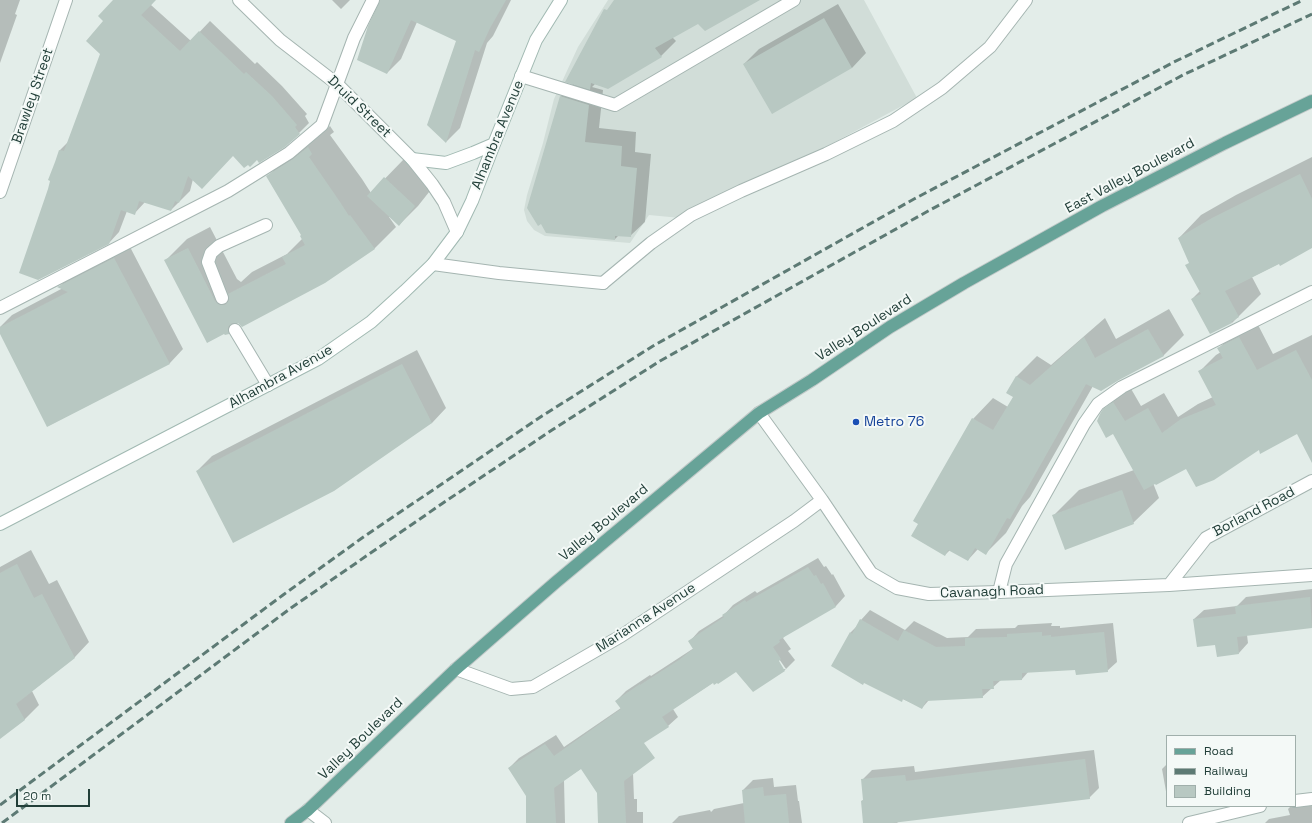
<!DOCTYPE html>
<html>
<head>
<meta charset="utf-8">
<style>
	body { margin:0 }
	#map { position:relative; width:1312px; height:823px; overflow:hidden; background:#e3ede9; font-family:"Space Grotesk",sans-serif }
	canvas { display:block }
	.legend { position:absolute; left:1166px; top:735px; width:130px; height:72px; box-sizing:border-box; background:#f4f9f7; border:1px solid #a0afab; margin:0; padding:5px 7px; list-style:none; font-size:12px; color:#223f39 }
	.legend li { display:flex; align-items:center; gap:8px; height:20px }
	.legend b { width:20px; border:1px solid #a0afab }
	.scale { position:absolute; left:16px; top:789px; width:74px; height:18px; box-sizing:border-box; border:2px solid #223f39; border-top:0; padding-left:5px; font-size:12px; line-height:14px; white-space:nowrap; color:#223f39; -webkit-text-stroke:3px #f4f9f7; paint-order:stroke }
</style>
</head>
<body>
<div id="map">
<canvas width="1312" height="823"></canvas>
<ul class="legend">
<li><b style="height:5px;background:#67a398"></b>Road</li>
<li><b style="height:5px;background:#5d7a74"></b>Railway</li>
<li><b style="height:11px;background:#b8c8c2"></b>Building</li>
</ul>
<div class="scale">20 m</div>
</div>
<script>
const ctx = document.querySelector('canvas').getContext('2d');
ctx.lineJoin = 'round';
function fill(path, color) { ctx.fillStyle = color; ctx.fill(path, 'evenodd'); }
const poly = rows => new Path2D(rows.map(r => 'M' + r).join(''));
function trace(path, color, width, dash) { ctx.strokeStyle = color; ctx.lineWidth = width; ctx.lineCap = dash ? 'butt' : 'round'; ctx.setLineDash(dash || []); ctx.stroke(path); }
function write(font, color, halo, rows, align = 'center') {
  ctx.font = font + ' "Space Grotesk",sans-serif'; ctx.lineWidth = 4; ctx.setLineDash([]); ctx.textBaseline = 'middle'; ctx.strokeStyle = halo; ctx.fillStyle = color; for (const [text, x, y, turn = 0] of rows) {
    ctx.save(); ctx.translate(x, y); ctx.rotate((+turn || 0) * Math.PI / 180); ctx.textAlign = isNaN(turn) ? turn : align; if (halo) ctx.strokeText(text, 0, 0); ctx.fillText(text, 0, 0); ctx.restore();
  }
}
fill(poly([
	[608,0,864,0,917,98,691,219,649,215,630,243,545,236,534,230,527,221,524,210,527,195,543,143,554,99,578,47]
]), '#d1ddd8');
fill(poly([
	[0,0,20,0,15,14,17,15,0,63],
	[115,0,155,0,151,5,191,41,210,21,255,64,257,62,282,86,307,114,305,116,309,123,299,133,257,159,233,155,193,179,190,191,171,210,145,202,134,214,127,211,119,232,109,243,49,189,60,150,69,141,101,54,104,21],
	[332,0,350,0,341,9],
	[381,0,511,0,493,36,487,43,460,128,446,142,457,40,417,22,401,59,387,73],
	[616,0,756,0,698,23,672,37,676,41,661,56,608,88,595,84,592,87,603,90,599,128,636,132,635,152,651,154,645,222,630,236,618,236,615,239,561,96,574,83],
	[838,4,866,53,852,68,744,64,759,49],
	[330,126,334,132,330,135,362,179,371,193,404,159,433,187,418,206,399,225,390,217,389,217,396,227,374,249,239,322,228,333,225,332,165,261,187,239,210,227,237,279,241,282,252,272,287,254,303,238,303,235,268,176,290,154,316,138],
	[1312,157,1312,247,1252,277,1261,294,1232,323,1192,299,1200,291,1190,262,1179,238,1201,215,1236,195],
	[129,245,183,349,170,363,48,426,0,332,0,327,12,315,63,288,59,287,72,274],
	[1169,309,1184,335,1163,356,1093,386,1030,497,1022,506,1006,533,986,553,978,549,968,560,950,550,945,555,973,419,993,398,1008,407,1014,396,1016,377,1037,356,1051,365,1105,318,1116,339],
	[1256,321,1273,354,1312,335,1312,433,1298,433,1259,449,1187,468,1153,483,1159,498,1133,523,1054,515,1079,490,1134,470,1104,410,1121,394,1130,387,1141,406,1164,393,1178,417,1198,404,1213,397,1200,371,1216,355,1221,352,1219,348,1235,332],
	[417,350,446,408,432,423,197,471,212,456],
	[31,550,49,584,57,580,89,642,75,657,32,691,39,705,24,720,0,738,0,567],
	[818,558,824,567,826,566,832,575,833,574,845,596,836,606,787,633,783,638,791,649,788,651,795,660,786,669,777,656,775,658,783,669,786,669,753,691,736,671,714,682,673,709,678,717,668,726,641,735,633,773,634,799,637,799,637,812,643,812,643,823,599,823,598,792,582,768,564,780,565,823,527,823,527,795,509,768,519,758,556,735,564,747,621,708,616,701,626,691,650,675,651,676,694,648,690,641,699,631,723,616,733,605,755,591,757,593],
	[1312,589,1312,627,1247,635,1248,643,1239,653,1216,644,1194,619,1204,610,1237,606,1246,597],
	[870,610,905,630,914,621,947,638,968,637,976,629,1015,628,1018,625,1052,623,1051,626,1060,626,1060,628,1113,623,1117,662,1107,671,1076,669,1029,671,1022,679,1001,680,982,697,929,700,922,708,832,666,851,632,856,627,861,620],
	[1094,750,1099,788,1089,798,899,821,897,823,867,823,862,801,864,799,862,780,872,770,914,766,915,772],
	[1167,764,1167,797,1162,769],
	[773,778,774,787,796,785,798,801,799,801,802,823,672,823,679,816,710,810,711,812,714,809,744,803,743,790,753,780],
	[1312,798,1312,823,1265,823,1269,819,1290,815,1288,809,1291,806,1295,806]
]), '#0003');
fill(poly([
	[113,0,156,0,141,15,180,51,199,31,244,74,246,72,272,96,297,125,295,127,300,134,285,147,259,163,257,160,250,167,248,165,244,168,233,156,202,189,188,176,179,203,175,201,171,211,139,201,135,215,121,210,109,244,38,280,19,273,48,189,50,181,48,180,55,162,59,150,64,151,100,54,86,41,103,21,98,16],
	[380,0,506,0,490,28,479,52,475,50,446,143,427,125,456,41,411,20,387,74,357,60,368,26],
	[614,0,760,0,705,31,698,24,655,48,662,57,608,89,591,83,590,90,565,82,604,9,607,10],
	[824,18,852,68,772,114,743,64],
	[560,96,589,105,585,142,622,146,621,166,637,168,631,237,615,236,615,240,546,233,541,224,538,226,527,208],
	[308,147,312,154,309,157,340,202,349,216,350,215,375,249,325,283,242,327,238,323,232,323,228,327,229,334,225,335,224,334,207,343,164,260,188,248,215,301,218,304,221,305,225,305,228,302,229,299,228,294,286,264,282,257,305,245,300,236,301,235,266,176,293,159],
	[1300,174,1312,199,1312,248,1280,266,1279,264,1225,291,1239,317,1231,322,1232,323,1210,334,1191,299,1201,294,1185,265,1189,263,1178,238,1212,218],
	[384,177,415,206,399,226,367,196],
	[114,258,170,364,47,427,0,334,0,327,68,292,57,287],
	[1148,329,1164,356,1119,380,1101,391,1086,384,1010,519,1007,518,986,555,975,548,968,561,948,550,945,556,911,536,918,524,913,521,972,418,993,430,1013,397,1006,393,1016,376,1030,385,1084,337,1095,358],
	[1239,337,1257,370,1296,350,1312,380,1312,463,1297,434,1260,454,1259,450,1214,480,1196,487,1186,469,1156,485,1155,484,1144,490,1113,434,1106,438,1097,421,1100,414,1103,409,1113,402,1125,421,1148,408,1162,433,1181,419,1216,405,1198,371,1223,358,1217,348],
	[402,364,432,423,334,491,233,543,196,471],
	[1122,490,1134,524,1065,550,1052,515],
	[17,564,34,598,42,594,75,658,16,704,25,720,0,739,0,573],
	[808,567,814,576,816,575,821,584,823,583,836,607,779,640,780,642,773,647,781,659,779,661,785,671,753,692,736,672,718,684,717,683,714,685,713,683,662,717,669,727,644,743,655,758,624,781,626,823,598,823,597,793,581,769,554,788,556,823,526,823,526,796,508,768,545,744,554,756,621,709,615,701,640,684,640,685,679,660,693,649,688,641,724,617,722,615,745,600,746,602],
	[1310,597,1312,628,1237,637,1239,654,1217,657,1215,645,1197,647,1193,619,1236,614,1235,606],
	[860,619,898,641,904,630,936,647,965,646,965,638,1007,637,1007,634,1042,632,1042,636,1051,635,1051,637,1104,632,1108,672,1076,675,1075,670,1022,673,1022,680,993,681,994,689,982,689,983,698,926,701,922,709,903,699,902,702,864,683,863,685,831,666,850,632,852,634],
	[1085,759,1090,799,892,823,863,823,861,801,863,800,861,779,905,775,906,781],
	[763,787,764,796,786,794,789,823,745,823,742,790]
]), '#b8c8c2');
const service = poly([
	[521,76,615,105,794,0],
	[603,283,651,243,691,215,741,191,826,154,893,121,942,88,990,47,1026,0],
	[222,298,208,262,211,253,219,246,266,225],
	[0,308,228,191,289,153,322,125,354,38,373,0],
	[235,330,268,385],
	[999,592,1006,564,1084,424,1098,404,1122,387,1312,292]
]);
const minor = poly([
	[239,0,280,40,337,84,412,159,432,184,444,202,457,232],
	[0,192,66,0],
	[433,264,499,273,603,283],
	[759,413,822,500,871,573,897,588,929,594,999,592,1169,585,1312,575],
	[1169,585,1206,538,1312,481],
	[456,669,511,689,533,687,621,636,794,521,822,500],
	[1295,801,1312,799],
	[308,810,325,823],
	[1189,823,1260,806]
]);
const secondary = poly([
	[412,159,446,163,473,153,494,144],
	[0,524,318,359,371,322,405,291,433,264,457,232,472,201,494,144,536,40,561,0]
]);
const primary = poly([
	[291,823,308,810,456,669,556,582,759,413,812,380,890,327,964,283,1102,206,1225,143,1312,101]
]);
trace(service, '#a5b5b1', 14);
trace(minor, '#a5b5b1', 14);
trace(secondary, '#a1b9b2', 14);
trace(primary, '#c1c9c8', 14);
trace(service, '#fff', 12);
trace(minor, '#fff', 12);
trace(secondary, '#fff', 12);
trace(primary, '#67a398', 12);
trace(poly([
	[0,805,283,595,362,538,542,416,653,346,914,199,1174,62,1303,0],
	[2,823,291,608,443,503,552,430,660,361,930,210,1183,75,1312,14]
]), '#5d7a74', 3, [8, 4]);
for (const [x, y, r, color] of [
	[856,422,4,"#1a4fb4"]
]) { const dot = new Path2D(); dot.arc(x, y, r, 0, 2 * Math.PI); ctx.fillStyle = color; ctx.fill(dot); trace(dot, '#f4f9f7', 1.5); }
write('14px', '#223f39', '#f4f9f7', [
	["Brawley Street",33,96,-71],
	["Druid Street",359,107,44],
	["Alhambra Avenue",498,135,-68],
	["East Valley Boulevard",1130,176,-28],
	["Valley Boulevard",864,328,-33],
	["Alhambra Avenue",281,377,-29],
	["Borland Road",1254,512,-28],
	["Valley Boulevard",604,523,-40],
	["Cavanagh Road",992,592,-2],
	["Marianna Avenue",646,618,-33],
	["Valley Boulevard",361,739,-44]
]);
write('14px', '#164399', '#f4f9f7', [
	["Metro 76",864,422]
], 'left');
</script>
</body>
</html>
